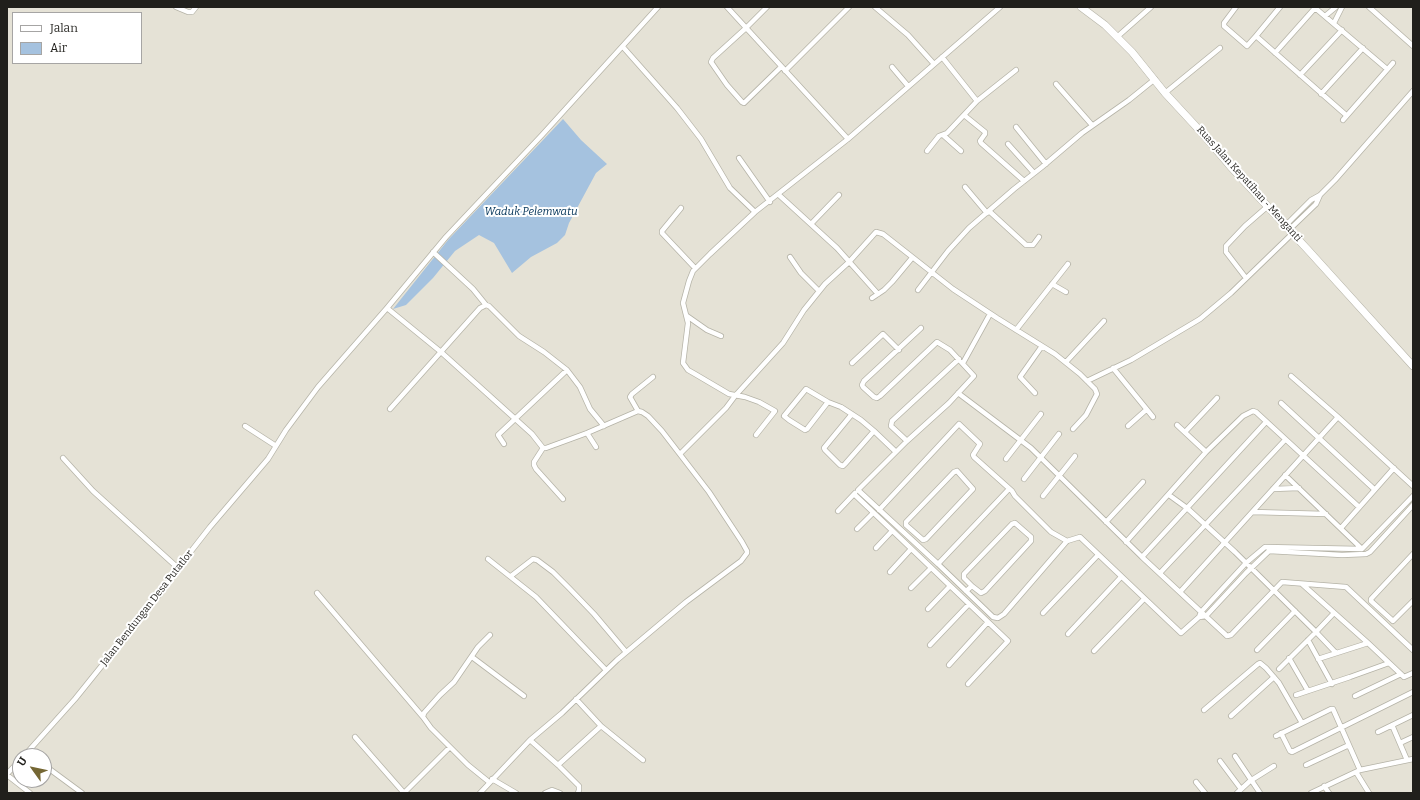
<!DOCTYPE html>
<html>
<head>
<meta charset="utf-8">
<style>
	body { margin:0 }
	#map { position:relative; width:1420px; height:800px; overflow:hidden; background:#e5e2d6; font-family:Bitter,serif }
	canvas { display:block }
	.frame { position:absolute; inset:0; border:8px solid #201f1b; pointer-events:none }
	.legend { position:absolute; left:12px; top:12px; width:130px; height:52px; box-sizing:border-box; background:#fff; border:1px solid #a6a5a4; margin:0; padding:5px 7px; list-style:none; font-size:12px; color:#201f1b }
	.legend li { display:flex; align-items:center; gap:8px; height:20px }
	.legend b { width:20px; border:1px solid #a6a5a4 }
	.north { position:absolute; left:12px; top:748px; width:40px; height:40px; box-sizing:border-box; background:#fff; border:1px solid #a6a5a4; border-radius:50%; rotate:303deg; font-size:11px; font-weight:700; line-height:16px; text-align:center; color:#201f1b }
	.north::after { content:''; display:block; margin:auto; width:14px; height:18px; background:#756734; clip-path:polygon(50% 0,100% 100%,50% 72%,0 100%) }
</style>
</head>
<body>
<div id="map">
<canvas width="1420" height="800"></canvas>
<div class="frame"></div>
<ul class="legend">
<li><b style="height:5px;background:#fff"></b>Jalan</li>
<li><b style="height:11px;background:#a5c2df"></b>Air</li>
</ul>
<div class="north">U</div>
</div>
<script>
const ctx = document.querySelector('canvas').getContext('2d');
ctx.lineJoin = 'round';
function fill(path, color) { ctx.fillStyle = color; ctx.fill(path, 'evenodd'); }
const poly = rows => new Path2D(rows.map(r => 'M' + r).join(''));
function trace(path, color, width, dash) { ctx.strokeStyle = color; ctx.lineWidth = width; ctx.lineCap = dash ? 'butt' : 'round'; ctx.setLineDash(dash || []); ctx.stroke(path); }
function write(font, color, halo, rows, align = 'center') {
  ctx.font = font + ' Bitter,serif'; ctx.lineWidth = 4; ctx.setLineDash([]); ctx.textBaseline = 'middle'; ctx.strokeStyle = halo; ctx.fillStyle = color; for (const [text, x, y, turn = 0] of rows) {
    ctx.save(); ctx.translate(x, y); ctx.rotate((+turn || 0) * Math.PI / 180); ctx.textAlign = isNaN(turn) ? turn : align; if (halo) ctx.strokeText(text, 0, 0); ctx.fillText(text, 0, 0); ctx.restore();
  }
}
fill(poly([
	[563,119,581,140,607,164,596,173,569,223,565,235,557,243,531,257,512,273,494,243,479,235,455,251,433,278,406,305,393,309,448,240]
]), '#a5c2df');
const street = poly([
	[176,7,188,12,192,12,196,7],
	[727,7,848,139],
	[767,7,746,28,713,58,711,62,727,85,742,102,744,103,781,67],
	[875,7,908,35,934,64],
	[1236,7,1224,23,1224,26,1247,46,1256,36,1346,115],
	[1314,7,1387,69],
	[1369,7,1413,46],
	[1325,16,1336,7],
	[1334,23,1342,7],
	[1256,36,1280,7],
	[1117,37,1151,7],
	[623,47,677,108,701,139,730,188,755,212],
	[1275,53,1315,8],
	[942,57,977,101],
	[892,67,908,86],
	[785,71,849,7],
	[1300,75,1342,30],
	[1056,84,1092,125],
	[1165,93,1220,48],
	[1321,94,1363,48],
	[964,115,985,132,985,134,980,141,981,143,1024,181],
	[1343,120,1393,63],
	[1016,127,1046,164],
	[943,135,961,151],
	[1008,144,1034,173],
	[927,151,939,136,947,133,977,101,1016,70],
	[739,158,770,202],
	[965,187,987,213],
	[779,195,837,248,878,294],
	[681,208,662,231,662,233,695,268],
	[989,211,1026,245,1033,245,1039,237],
	[811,224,839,195],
	[1286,225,1311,200,1320,195,1335,180,1413,91],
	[1290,229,1316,204,1320,195],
	[433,252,473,289,486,305],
	[790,257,801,273,819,291],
	[1246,278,1226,252,1226,246,1245,226,1268,206],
	[1052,284,1066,292],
	[918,290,948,251,969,228,1014,189,1042,167,1082,133,1129,100,1155,79],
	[872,298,884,290,892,282,912,258],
	[387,308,441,352,532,434,543,448,546,448,587,433,638,411,642,412,648,416,662,431,709,492,742,542,747,551,747,553,741,561,686,602,617,660,562,713,530,740,480,793],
	[687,316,707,330,721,336],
	[921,328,864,381,862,385,863,387,874,397,877,398,880,396,937,342,950,350,974,376,949,403,907,441,858,490,938,564,1009,489],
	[1016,330,1068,264],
	[1066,362,1104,321],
	[852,363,883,334,899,350],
	[963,363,990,314],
	[1113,368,1153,417],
	[1291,376,1338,417,1413,486],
	[1087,381,1131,360,1200,319,1231,293,1293,233],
	[958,393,1031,448,1142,557,1227,636,1231,635,1282,582,1346,587,1413,650],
	[1035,393,1020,377,1042,346],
	[828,402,807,429,805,430,789,420,784,416,806,389,828,402,841,407,861,420,874,431],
	[1281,403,1374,489],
	[390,409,480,308,486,305,489,306,519,336,544,352,567,370,580,387,590,409,604,426],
	[638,411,630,397,632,394,653,377],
	[852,414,824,448,825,450,840,465,843,466,845,464,874,431,896,452],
	[1177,425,1206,452],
	[245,426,276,446],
	[1128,426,1146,410],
	[1185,432,1217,398],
	[587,433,596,447],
	[756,435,775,411,759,402,745,397,729,394,695,374,688,370,683,363,688,323,683,303,689,281,693,271,710,254,755,212,848,139,1000,7],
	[907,441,891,426,892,421,959,359],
	[504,444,498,435,567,370],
	[543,448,534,462,534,465,536,469,563,499],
	[680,454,726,408,735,396,783,343,804,310,825,284,849,262,876,232,883,234,953,289,997,318,1055,354,1080,374,1095,389,1097,394,1086,415,1073,429],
	[63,458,93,491,178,568],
	[1006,459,1041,414],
	[957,471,973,489,926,539,923,540,906,525,906,522,954,472,957,471],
	[1285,475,1362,549],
	[1024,479,1059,434],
	[1273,489,1299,488],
	[854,494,1008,641,968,684],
	[1169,495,1187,508,1235,552,1316,632,1279,669],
	[1043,496,1075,456],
	[1413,496,1362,549,1265,547,1246,563,1201,612,1199,617,1206,616,1246,573,1269,551,1342,555,1366,554,1370,552,1413,505],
	[879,510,959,424,980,444,973,455,974,457,1012,491,1015,496,1051,532,1067,541,1080,537,1181,633,1199,617],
	[838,511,855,493],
	[1253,512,1326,514],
	[1106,522,1143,482],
	[1341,528,1394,468],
	[857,529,873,513],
	[1126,542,1206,452,1243,416,1253,411,1256,412,1359,507],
	[876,548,892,531],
	[1413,554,1371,599,1371,601,1393,621,1413,601],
	[1142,557,1266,422],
	[488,559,536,597,606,670],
	[938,564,993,617,998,618,1004,614,1067,541],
	[890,572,911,549],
	[1160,573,1285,440],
	[511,576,533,559,537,560,553,572,569,588,594,614,626,652],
	[1302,584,1368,643],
	[911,588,931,568],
	[966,591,972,586,964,578,964,574,1012,524,1015,523,1031,537,1031,541,985,591,981,593,972,586],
	[1180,592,1338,417],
	[317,593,423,717],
	[928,609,950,586],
	[1043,613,1098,555],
	[1334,613,1316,632,1336,653],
	[1068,634,1121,577],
	[1308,640,1332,684],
	[930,645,969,604],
	[1257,650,1295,611],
	[1094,651,1144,599],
	[472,657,524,696],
	[1289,658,1308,691],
	[1318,659,1368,643,1404,677,1413,673],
	[949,665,988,622],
	[1296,695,1350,677,1389,663],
	[1355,696,1401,674],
	[576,699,601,726,643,760],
	[1204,710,1258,664,1260,663,1266,668,1279,683,1302,723],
	[1231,716,1274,677],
	[1392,725,1407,760],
	[1378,732,1413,715],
	[1281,733,1290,751,1292,752,1413,692],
	[1276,736,1331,709,1333,709,1360,770],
	[355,737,404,793],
	[530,740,558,765,579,786,579,790,578,793],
	[1400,743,1413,737],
	[24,756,75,699,162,591,178,568,210,527,268,459,286,430,318,387,387,308,446,237,542,135,658,7],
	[1235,756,1260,793],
	[1220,761,1241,789],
	[44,765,82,793],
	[558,765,601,726],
	[1306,765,1349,745],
	[1356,772,1369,793],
	[7,774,20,760],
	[7,775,30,793],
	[492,779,516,793],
	[489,782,468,765,431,728,423,717,424,713,440,695,454,682,478,647,490,635],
	[1196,782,1205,793],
	[1324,786,1329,793],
	[404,793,450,747],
	[545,793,552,790,560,793],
	[1237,793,1250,781,1274,766],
	[1311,793,1360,770,1413,759]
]);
const secondary = poly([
	[1081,7,1105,25,1132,52,1165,93,1202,133,1230,166,1308,250,1413,366]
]);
trace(street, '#b5b3a7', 6);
trace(secondary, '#b5b3a7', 8);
trace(street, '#fff', 4.5);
trace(secondary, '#fff', 7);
write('10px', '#201f1b', '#fff', [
	["Ruas Jalan Kepatihan - Menganti",1249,184,48],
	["Jalan Bendungan Desa Putatlor",147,608,-52]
]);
write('italic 11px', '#013257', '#fff', [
	["Waduk Pelemwatu",531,212]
]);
</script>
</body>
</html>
